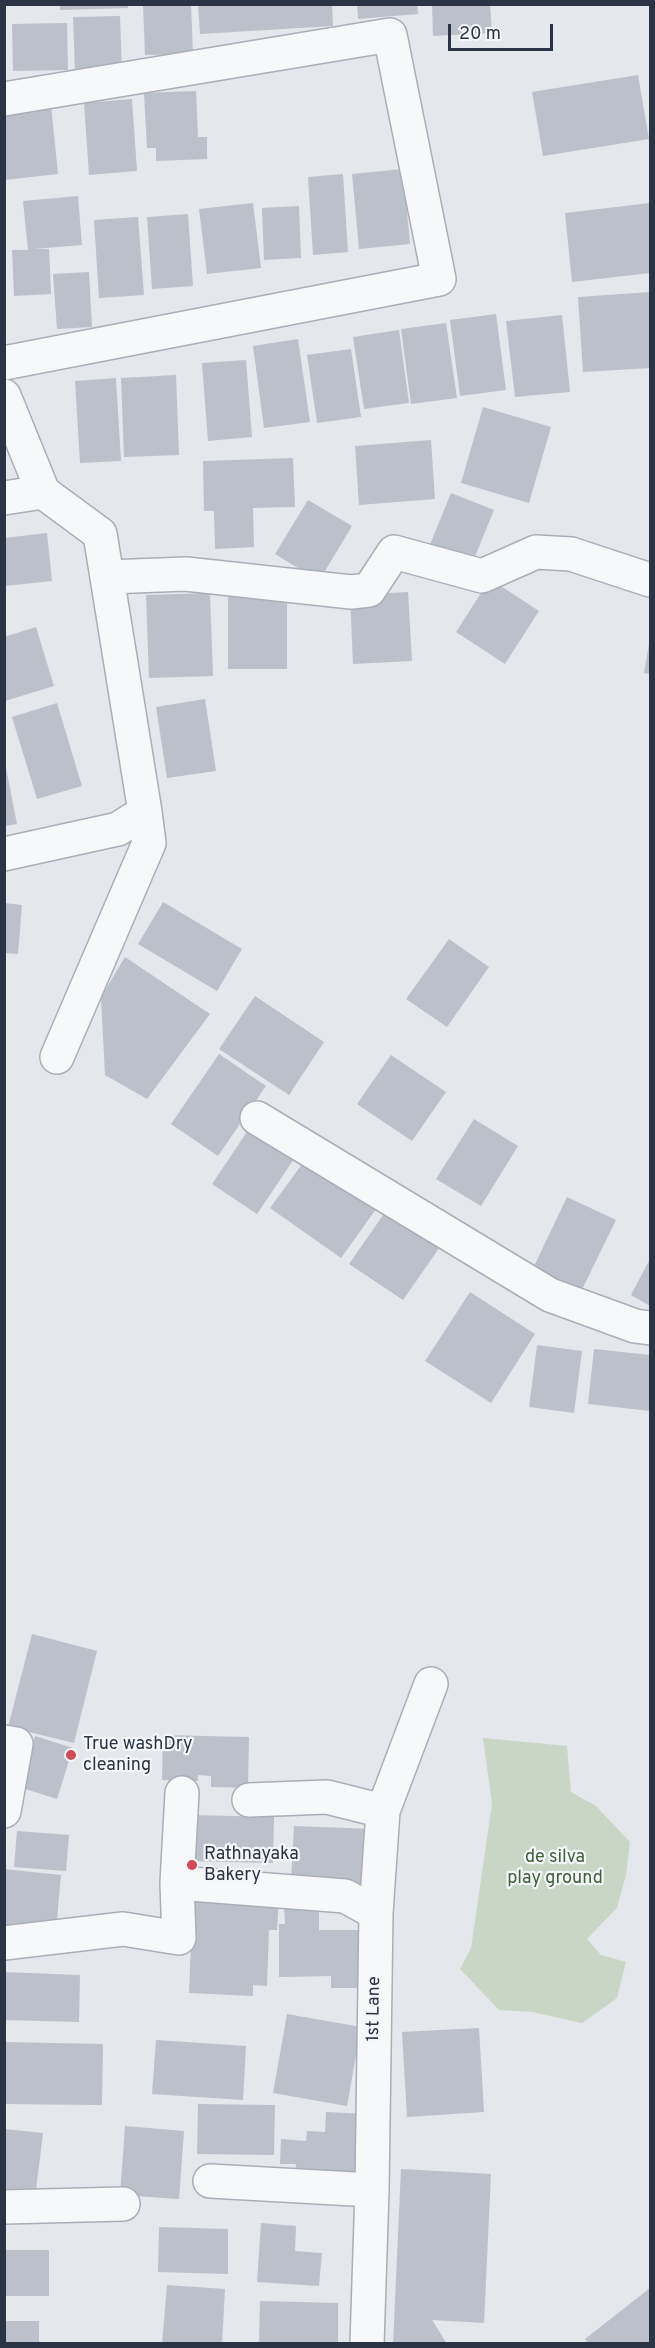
<!DOCTYPE html>
<html>
<head>
<meta charset="utf-8">
<style>
	body { margin:0 }
	#map { position:relative; width:655px; height:2348px; overflow:hidden; background:#e4e7ec; font-family:Overpass,sans-serif }
	canvas { display:block }
	.frame { position:absolute; inset:0; border:6px solid #2b3445; pointer-events:none }
	.scale { position:absolute; left:448px; top:24px; width:105px; height:27px; box-sizing:border-box; border:3px solid #2b3445; border-top:0; padding-left:8px; font-size:18px; line-height:21px; white-space:nowrap; color:#2b3445; -webkit-text-stroke:4px #f4f6f9; paint-order:stroke }
</style>
</head>
<body>
<div id="map">
<canvas width="655" height="2348"></canvas>
<div class="frame"></div>
<div class="scale">20 m</div>
</div>
<script>
const ctx = document.querySelector('canvas').getContext('2d');
ctx.lineJoin = 'round';
function fill(path, color) { ctx.fillStyle = color; ctx.fill(path, 'evenodd'); }
const poly = rows => new Path2D(rows.map(r => 'M' + r).join(''));
function trace(path, color, width, dash) { ctx.strokeStyle = color; ctx.lineWidth = width; ctx.lineCap = dash ? 'butt' : 'round'; ctx.setLineDash(dash || []); ctx.stroke(path); }
function write(font, color, halo, rows, align = 'center') {
  ctx.font = font + ' Overpass,sans-serif'; ctx.lineWidth = 4.5; ctx.setLineDash([]); ctx.textBaseline = 'middle'; ctx.strokeStyle = halo; ctx.fillStyle = color; for (const [text, x, y, turn = 0] of rows) {
    ctx.save(); ctx.translate(x, y); ctx.rotate((+turn || 0) * Math.PI / 180); ctx.textAlign = isNaN(turn) ? turn : align; if (halo) ctx.strokeText(text, 0, 0); ctx.fillText(text, 0, 0); ctx.restore();
  }
}
fill(poly([
	[483,1738,567,1746,571,1792,596,1806,630,1842,626,1875,617,1908,587,1939,601,1955,626,1962,617,1998,582,2023,532,2012,499,2010,460,1969,471,1948,492,1804]
]), '#c9d6c5');
fill(poly([
	[60,4,128,4,128,8,60,10],
	[143,4,191,4,193,54,145,55],
	[198,4,332,4,333,26,200,34],
	[357,4,417,4,418,14,358,19],
	[432,4,490,4,492,33,433,36],
	[120,16,122,72,75,73,73,17],
	[67,23,68,70,13,71,12,24],
	[638,75,649,139,543,156,532,92],
	[196,91,198,137,207,137,207,159,156,161,156,148,147,148,144,93],
	[132,99,137,171,89,175,84,103],
	[51,105,58,174,4,180,4,110],
	[403,169,410,244,359,249,352,174],
	[343,174,348,252,313,255,308,177],
	[78,196,82,245,34,249,49,249,51,294,14,296,12,250,28,250,23,201],
	[253,203,261,268,207,274,199,209],
	[650,203,650,273,572,282,565,213],
	[299,206,301,258,264,260,262,208],
	[188,214,193,286,152,289,147,217],
	[138,217,144,295,99,298,94,220],
	[89,272,92,327,57,329,53,274],
	[650,292,650,368,583,372,578,297],
	[496,314,506,390,460,396,450,320],
	[562,315,570,392,515,397,506,321],
	[446,323,457,398,411,404,401,329],
	[399,330,409,403,364,409,353,337],
	[298,339,310,422,264,428,253,346],
	[351,349,361,417,317,423,307,355],
	[246,360,252,437,208,441,202,363],
	[176,375,179,455,124,457,121,378],
	[116,378,121,461,80,463,75,381],
	[483,407,551,427,529,503,461,483],
	[431,440,435,499,359,505,355,446],
	[293,458,295,507,253,508,254,547,215,549,214,511,204,511,203,461],
	[451,493,494,510,472,564,429,547],
	[308,500,352,526,319,581,275,554],
	[47,533,52,581,4,586,4,538],
	[490,579,539,611,505,664,456,632],
	[408,592,412,661,353,664,350,595],
	[210,593,213,676,149,678,146,595],
	[228,595,287,595,287,669,228,669],
	[36,627,54,686,5,701,4,637],
	[649,644,650,645,650,674,644,673],
	[205,699,216,771,167,778,156,707],
	[57,703,82,786,37,799,12,717],
	[4,758,17,824,4,826],
	[163,902,242,949,217,991,138,944],
	[4,903,22,905,18,954,4,953],
	[449,939,489,967,447,1027,406,999],
	[125,957,210,1014,147,1099,105,1075,101,997],
	[255,996,324,1042,289,1095,219,1049],
	[219,1054,266,1086,218,1156,171,1124],
	[391,1055,446,1092,412,1141,357,1104],
	[474,1119,518,1146,481,1206,436,1179],
	[253,1123,298,1153,257,1214,212,1184],
	[308,1156,379,1205,341,1258,270,1208],
	[567,1197,616,1220,575,1304,527,1281],
	[388,1208,442,1244,403,1300,349,1264],
	[650,1259,650,1306,631,1295],
	[470,1292,535,1334,491,1403,425,1361],
	[537,1345,582,1351,574,1413,529,1407],
	[594,1349,650,1355,650,1411,588,1404],
	[32,1634,97,1651,74,1743,8,1727],
	[163,1735,249,1737,248,1788,211,1787,211,1776,198,1775,198,1781,162,1780],
	[35,1736,73,1748,57,1799,19,1787],
	[190,1815,274,1817,273,1863,189,1861],
	[294,1826,371,1829,369,1885,291,1882],
	[17,1831,69,1835,66,1871,14,1867],
	[4,1869,61,1875,56,1930,4,1925],
	[193,1895,279,1899,277,1930,269,1930,267,1986,253,1985,253,1996,189,1993],
	[284,1904,319,1904,319,1930,373,1930,373,1988,331,1988,331,1976,279,1977,279,1924,285,1924],
	[4,1972,80,1975,79,2022,4,2020],
	[287,2014,361,2027,347,2106,273,2093],
	[479,2028,484,2112,407,2117,402,2032],
	[156,2040,246,2046,243,2100,152,2094],
	[4,2042,103,2044,102,2105,4,2104],
	[198,2104,275,2105,274,2155,197,2154],
	[326,2112,367,2114,363,2182,295,2178,296,2164,280,2164,281,2139,306,2141,307,2131,325,2132],
	[125,2126,184,2131,179,2199,120,2195],
	[4,2129,43,2133,35,2198,4,2195],
	[401,2169,491,2174,484,2323,432,2320,447,2344,393,2344],
	[261,2223,296,2226,295,2251,322,2253,319,2286,257,2282],
	[159,2227,228,2229,228,2274,158,2272],
	[4,2250,49,2250,49,2296,4,2296],
	[167,2285,225,2289,222,2344,162,2344],
	[650,2288,650,2344,588,2344,585,2339],
	[260,2301,338,2303,338,2344,259,2344],
	[4,2321,39,2321,39,2344,4,2344]
]), '#bbc0ca');
const minor = poly([
	[4,99,390,35,439,279,4,363],
	[4,396,43,492,100,534,145,812,118,829,4,854],
	[4,498,43,492],
	[108,577,186,574,351,592,369,590,394,552,482,576,536,552,571,554,650,580],
	[57,1057,149,843,145,812],
	[257,1118,550,1295,635,1326,650,1328],
	[4,1742,16,1744,4,1811],
	[249,1800,327,1797,383,1811],
	[177,1883,345,1896,376,1913],
	[4,1943,123,1929,179,1938,177,1883,182,1793],
	[210,2181,372,2190],
	[4,2207,123,2204],
	[367,2344,372,2190,376,1913,383,1811,431,1684]
]);
trace(minor, '#a9aeb7', 36);
trace(minor, '#f7f8fa', 33);
for (const [x, y, r, color] of [
	[71,1755,6,"#d1495b"],
	[192,1865,6,"#d1495b"]
]) { const dot = new Path2D(); dot.arc(x, y, r, 0, 2 * Math.PI); ctx.fillStyle = color; ctx.fill(dot); trace(dot, '#f4f6f9', 2); }
write('18px', '#2b3445', '#f4f6f9', [
	["True washDry",83,1745],
	["cleaning",83,1766],
	["Rathnayaka",204,1855],
	["Bakery",204,1876]
], 'left');
write('18px', '#3f6138', '#f4f6f9', [
	["de silva",555,1858],
	["play ground",555,1879]
]);
write('18px', '#2b3445', '#f4f6f9', [
	["1st Lane",375,2009,-89]
]);
</script>
</body>
</html>
